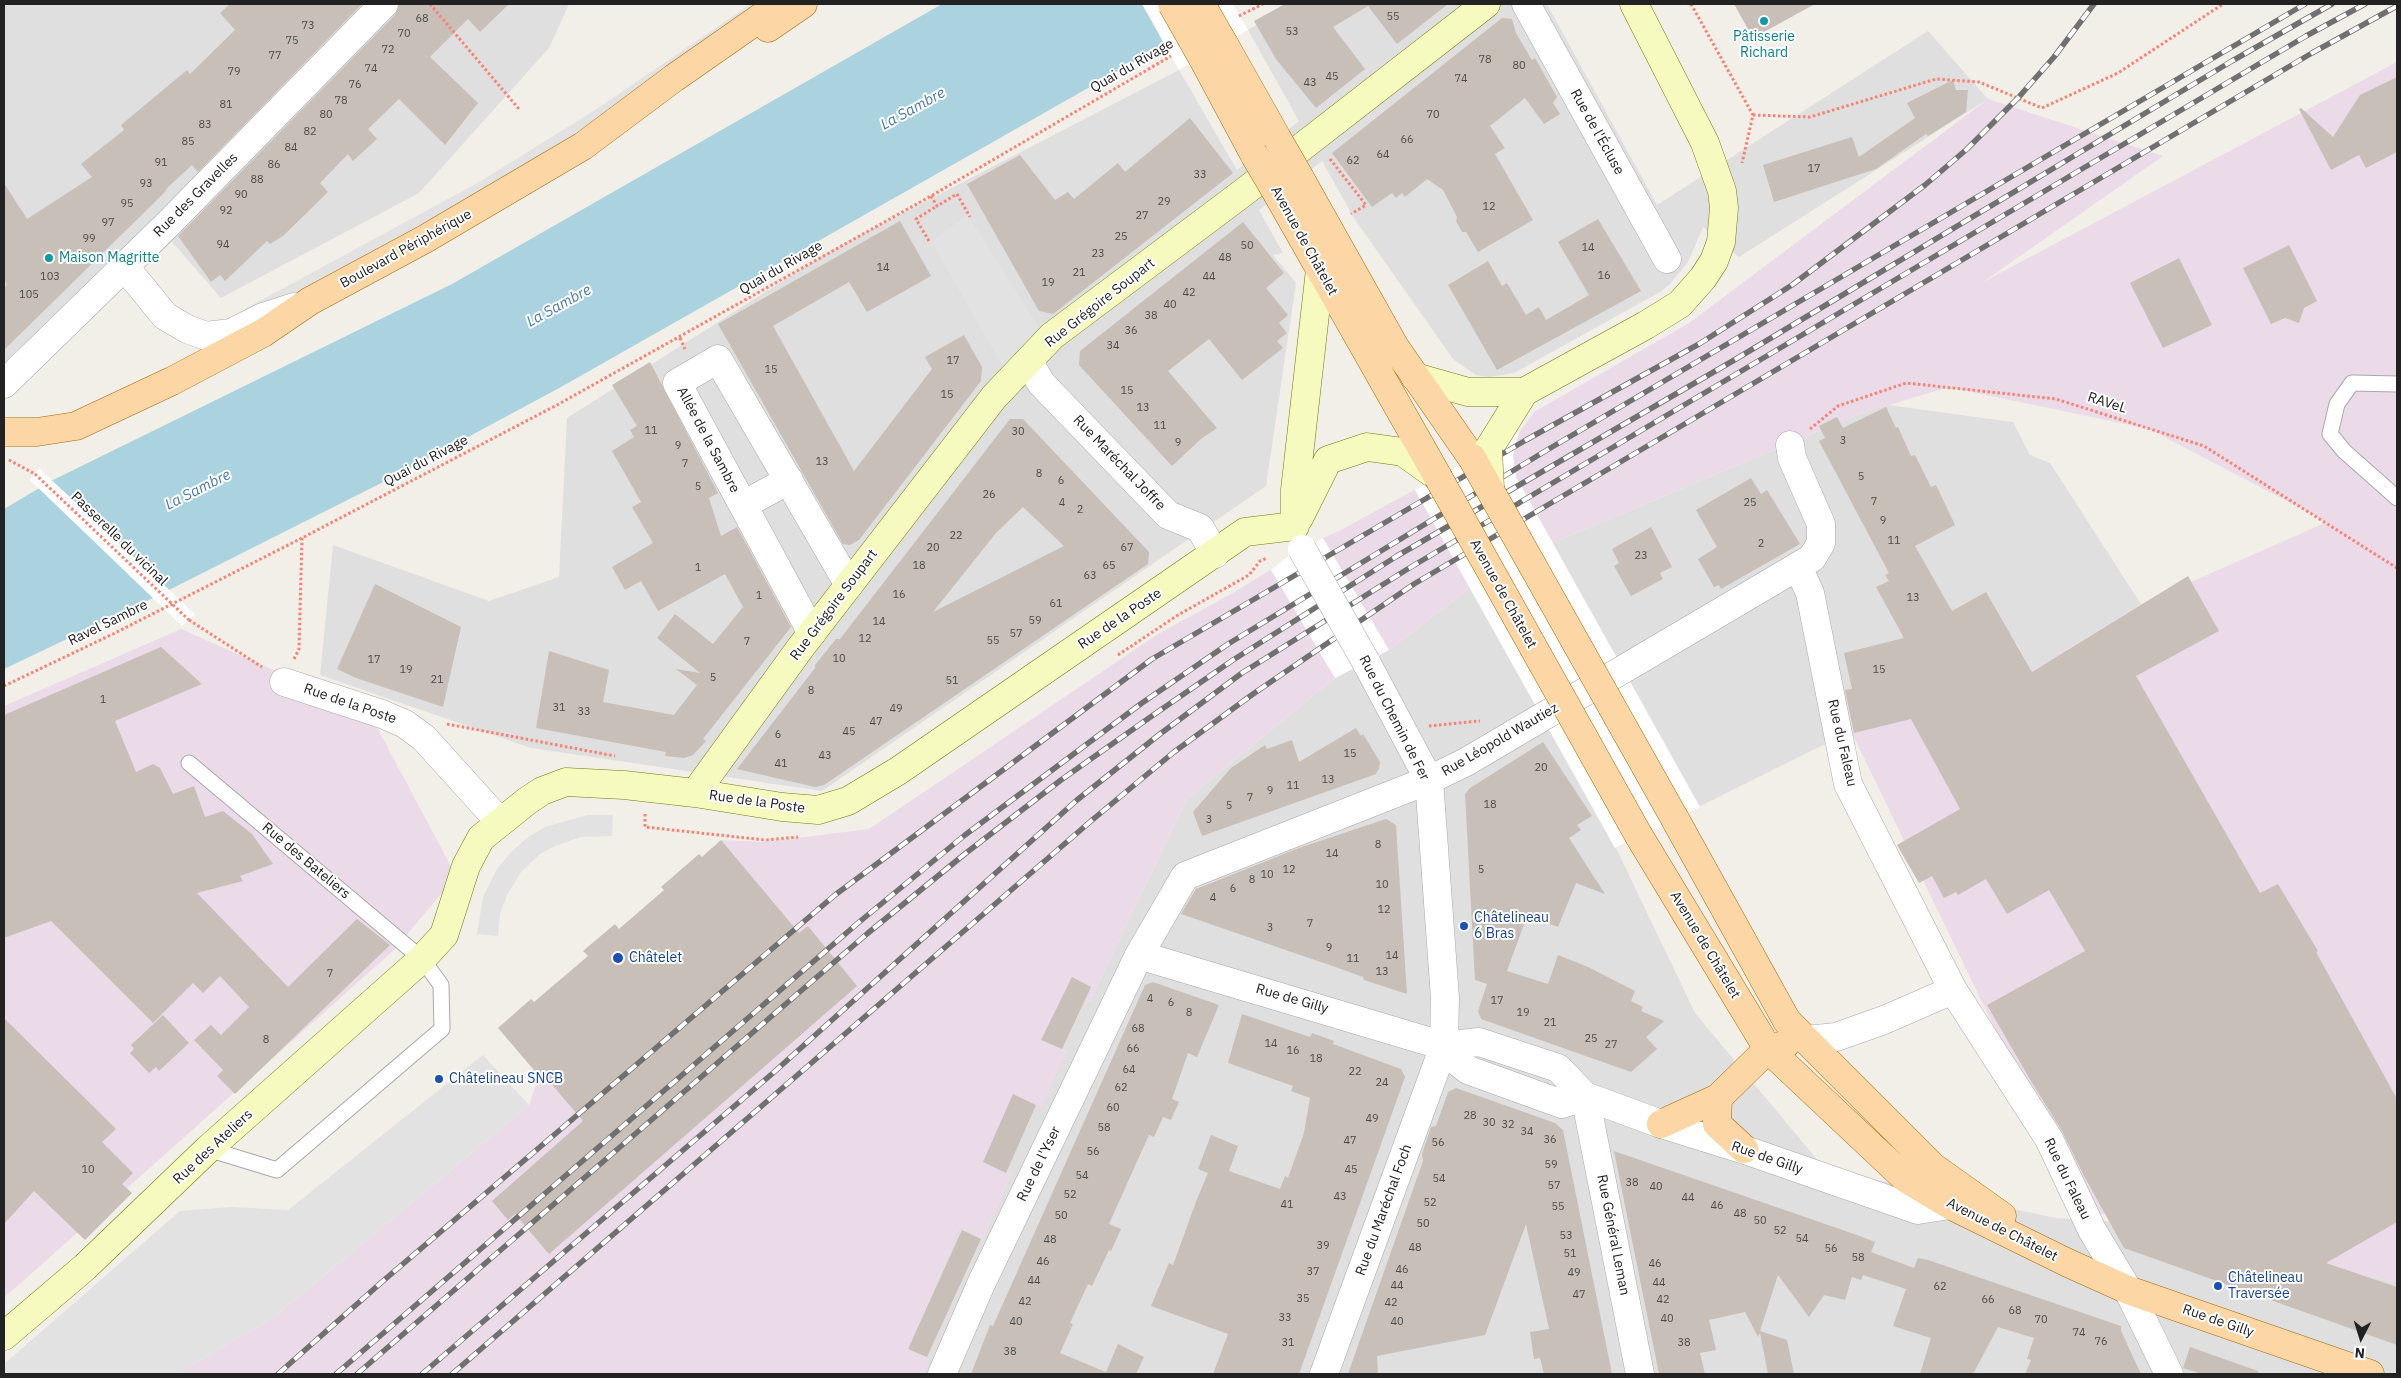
<!DOCTYPE html>
<html>
<head>
<meta charset="utf-8">
<style>
	body { margin:0 }
	#map { position:relative; width:2401px; height:1378px; overflow:hidden; background:#f2efe9; font-family:"IBM Plex Sans",sans-serif }
	canvas { display:block }
	.frame { position:absolute; inset:0; border:5px solid #222; pointer-events:none }
	.north { position:absolute; left:2336px; top:1313px; width:50px; height:50px; -webkit-text-stroke:4px #fff; paint-order:stroke; rotate:185deg; font-size:14px; font-weight:700; line-height:20px; text-align:center; color:#222 }
	.north::after { content:''; display:block; margin:auto; width:18px; height:22px; background:#222; clip-path:polygon(50% 0,100% 100%,50% 72%,0 100%) }
</style>
</head>
<body>
<div id="map">
<canvas width="2401" height="1378"></canvas>
<div class="frame"></div>
<div class="north">N</div>
</div>
<script>
const ctx = document.querySelector('canvas').getContext('2d');
ctx.lineJoin = 'round';
function fill(path, color) { ctx.fillStyle = color; ctx.fill(path, 'evenodd'); }
const poly = rows => new Path2D(rows.map(r => 'M' + r).join(''));
function trace(path, color, width, dash) { ctx.strokeStyle = color; ctx.lineWidth = width; ctx.lineCap = dash ? 'butt' : 'round'; ctx.setLineDash(dash || []); ctx.stroke(path); }
function write(font, color, halo, rows, align = 'center') {
  ctx.font = font + ' "IBM Plex Sans",sans-serif'; ctx.lineWidth = 4; ctx.setLineDash([]); ctx.textBaseline = 'middle'; ctx.strokeStyle = halo; ctx.fillStyle = color; for (const [text, x, y, turn = 0] of rows) {
    ctx.save(); ctx.translate(x, y); ctx.rotate((+turn || 0) * Math.PI / 180); ctx.textAlign = isNaN(turn) ? turn : align; if (halo) ctx.strokeText(text, 0, 0); ctx.fillText(text, 0, 0); ctx.restore();
  }
}
fill(poly([
	[4,4,569,4,549,48,419,193,221,298,172,242,13,387,4,383],
	[1290,4,1547,4,1657,205,1928,31,1988,99,1739,257,1703,227,1688,262,1670,284,1660,292,1514,373,1490,377,1476,375,1453,359,1354,218,1322,161,1259,210,1283,253,1273,255,1296,283,1266,486,822,791,531,748,320,675,333,545,489,601,559,577,567,418,830,251,1179,70,1237,170,1299,121,1248,30],
	[1888,405,2013,422,2030,455,2050,463,2141,604,2032,671,2016,642,1851,731,1616,848,1695,1013,1825,1169,2056,1218,2181,1226,2306,1265,2397,1282,2397,1374,923,1374,929,1360,909,1350,959,1227,983,1238,1011,1174,985,1164,1015,1098,1066,1052,1043,1041,1068,990,1090,1001,1187,799,1335,678,1389,650,1469,589,1553,543,1857,415]
]), '#e0dfdf');
fill(poly([
	[2397,62,2397,1282,2306,1265,2181,1226,2083,1211,1851,731,1845,701,1900,689,1987,657,2015,642,2032,670,2141,604,2327,522,2149,429,1948,387,1857,415,1553,543,1469,589,1389,650,1335,678,1187,799,1090,1001,1068,990,1043,1041,1066,1052,1041,1108,1015,1098,986,1164,1011,1174,983,1238,959,1227,909,1350,929,1360,923,1374,176,1374,273,1318,529,1105,539,1076,702,857,721,840,765,842,869,829,1158,634,1231,594,1323,538,1339,531,1519,433,1534,412,1689,323,1988,99,2163,156,1983,282],
	[181,629,369,712,456,876,394,950,4,1298,4,706]
]), '#ebdbe8');
fill(poly([
	[751,4,769,4,600,118,486,189,250,317,245,309,481,181,595,110],
	[968,215,1057,356,1017,392,931,241],
	[587,815,613,815,612,836,581,837,555,846,540,854,521,872,507,895,500,913,498,936,477,934,483,897,497,869,511,852,527,838,545,827],
	[483,1055,529,1105,273,1318,176,1374,4,1374,4,1364,180,1211,232,1207,288,1210]
]), '#e2e2e2');
fill(poly([
	[942,4,1236,4,1152,59,1141,58,561,387,405,471,153,598,4,669,4,509,53,480,452,284]
]), '#aad3df');
fill(poly([
	[1142,4,1233,4,1248,30,1179,70],
	[1519,432,1513,455,1516,477,1700,807,1615,848,1415,490],
	[40,468,43,472,195,614,182,626,30,480],
	[1323,538,1389,650,1335,678,1271,570,1284,559]
]), '#fff');
fill(poly([
	[230,4,362,4,198,172,192,165,166,189,166,191,4,350,4,287,7,285,4,279,4,183,27,219,92,177,81,164,124,130,121,125,187,70,190,74,235,30,220,13],
	[399,4,509,4,480,32,468,19,430,57,478,103,445,145,399,99,368,129,377,139,353,161,348,154,320,183,328,192,283,236,270,244,267,241,225,281,220,275,211,282,178,236,395,15],
	[1285,4,1448,4,1397,44,1368,6,1333,27,1365,69,1316,108,1276,59,1254,21],
	[1734,4,1815,4,1753,38],
	[1502,18,1512,19,1516,33,1532,60,1535,58,1557,97,1553,103,1560,114,1544,124,1525,98,1490,126,1505,148,1495,154,1533,220,1478,252,1466,232,1462,232,1456,221,1457,217,1443,190,1427,179,1405,197,1402,193,1396,198,1392,193,1372,207,1332,153],
	[2397,77,2397,152,2366,168,2359,155,2331,170,2299,109,2301,108,2333,137,2360,95],
	[1953,80,1956,90,1968,90,1966,112,1928,136,1926,134,1876,169,1774,202,1763,165,1852,137,1859,157,1915,118,1907,103],
	[1190,118,1233,173,1053,314,1039,311,967,184,1020,155,1055,200,1068,192,1074,199,1118,163,1125,172],
	[1598,219,1641,291,1497,370,1448,285,1488,261,1502,286,1507,283,1526,315,1539,307,1546,320,1589,295,1558,242],
	[900,221,931,276,867,312,849,282,773,326,854,471,932,369,925,357,964,335,982,367,981,381,859,540,850,545,843,544,718,324],
	[1243,222,1284,273,1266,288,1288,315,1279,323,1287,333,1277,341,1283,348,1242,380,1209,339,1168,371,1217,428,1201,439,1172,466,1079,365,1080,351],
	[2289,245,2317,301,2304,308,2299,323,2285,318,2271,324,2243,268],
	[2179,258,2212,325,2163,348,2130,283],
	[650,362,718,493,709,498,721,536,737,527,791,627,703,739,706,741,693,755,684,758,665,756,666,752,536,728,549,651,609,670,603,702,674,715,697,685,676,669,700,673,657,638,675,614,713,644,743,607,725,574,658,611,641,581,625,590,612,567,653,543,632,507,641,502,612,451,634,437,630,430,637,426,612,385],
	[1886,407,1896,428,1898,427,1911,456,1915,455,1931,487,1936,485,1955,525,1915,546,1952,611,1986,592,2032,672,2188,576,2219,631,2136,676,2260,893,2278,884,2318,951,2316,952,2397,1099,2397,1222,2326,1263,2397,1287,2397,1345,2124,1248,2084,1176,2062,1131,2031,1081,1987,1005,2085,951,2049,890,2007,914,1986,879,1958,895,1956,892,1944,898,1932,876,1919,883,1897,845,1960,809,1911,719,1854,733,1845,690,1852,689,1844,653,1904,638,1876,587,1889,581,1885,575,1889,573,1819,441,1825,438,1819,426,1837,417,1843,428],
	[1010,419,1023,419,1149,552,1148,564,824,785,815,787,737,769,815,668,815,665,836,639,840,639],
	[1023,507,1064,546,933,612,996,533],
	[1751,478,1761,494,1767,490,1800,544,1721,589,1719,585,1714,587,1698,559,1717,547,1696,510],
	[1651,527,1672,567,1660,573,1663,579,1631,596,1614,566,1619,563,1612,549],
	[375,584,461,627,443,707,356,678,337,669],
	[161,647,202,684,115,721,136,772,153,764,160,768,173,794,194,786,205,817,223,811,252,834,273,864,240,876,243,881,197,893,288,987,357,919,390,945,235,1094,217,1076,223,1070,194,1040,211,1025,221,1035,249,1007,220,976,203,993,193,983,153,1023,51,921,4,938,4,715],
	[1356,728,1361,736,1363,734,1380,762,1379,768,1376,774,1202,836,1193,812,1231,768,1265,745,1267,749,1292,740,1299,762],
	[1543,742,1592,816,1577,825,1581,830,1569,838,1605,894,1576,883,1558,927,1527,916,1507,971,1548,984,1558,955,1588,967,1635,991,1631,1001,1643,1007,1641,1011,1664,1021,1646,1037,1657,1049,1631,1072,1481,1019,1478,1011,1487,984,1475,980,1465,794,1470,788],
	[1386,819,1396,825,1407,994,1364,980,1363,977,1341,969,1181,914,1196,889,1299,848],
	[721,840,799,933,808,926,857,986,549,1254,515,1214,508,1220,492,1201,583,1121,543,1074,539,1076,498,1028,531,999,534,1002,588,956,583,951,615,924,619,929,664,890,661,887,699,854,702,857],
	[1072,977,1091,987,1062,1049,1041,1040],
	[1153,982,1219,1005,1197,1057,1188,1053,1172,1099,1179,1102,1171,1120,1163,1117,1154,1137,1149,1135,1139,1157,1109,1224,1121,1229,1111,1251,1109,1250,1092,1286,1088,1284,1070,1323,1073,1324,1060,1353,1106,1372,1118,1344,1144,1357,1136,1374,971,1374,990,1325,993,1326,1145,985],
	[1242,1014,1310,1037,1312,1033,1334,1041,1333,1044,1401,1069,1405,1077,1299,1374,1213,1374,1228,1334,1151,1306,1169,1263,1173,1265,1197,1199,1208,1173,1198,1169,1211,1135,1238,1146,1229,1171,1280,1189,1285,1176,1288,1178,1304,1133,1310,1098,1291,1091,1293,1086,1228,1063],
	[163,1015,189,1043,159,1071,156,1067,149,1073,130,1053,134,1049,131,1045],
	[4,1018,116,1129,102,1142,133,1173,122,1184,132,1193,85,1240,34,1191,4,1224],
	[1456,1088,1555,1123,1563,1130,1612,1374,1544,1374,1540,1358,1534,1359,1530,1332,1549,1329,1526,1224,1485,1335,1377,1356,1378,1374,1348,1374,1423,1161,1422,1154,1431,1127,1436,1126,1448,1092],
	[1013,1094,1036,1105,1006,1173,983,1162],
	[1614,1151,1857,1235,1875,1242,1871,1252,1914,1268,1918,1258,1928,1260,2121,1326,2121,1331,2141,1374,2025,1374,2031,1360,2027,1359,2034,1338,1998,1327,1973,1374,1920,1374,1931,1338,1893,1326,1906,1289,1863,1275,1861,1280,1852,1277,1845,1300,1824,1295,1809,1317,1778,1275,1760,1331,1787,1340,1794,1374,1768,1374,1760,1333,1758,1337,1745,1312,1709,1320,1716,1350,1700,1353,1705,1374,1659,1374],
	[962,1230,981,1239,927,1357,908,1349],
	[2190,1347,2258,1371,2258,1374,2202,1374,2183,1368]
]), '#c7bfb8');
const lane = poly([
	[2397,384,2352,383,2337,404,2330,434,2344,451,2397,498],
	[189,763,422,959,441,985,442,1029,277,1170,208,1149]
]);
const street = poly([
	[1526,4,1667,259],
	[124,266,165,316,187,329,206,336,231,333,263,317,294,307],
	[1029,362,1041,383,1168,515,1200,528,1215,554],
	[4,384,169,223,384,4],
	[743,505,789,480],
	[1798,567,1810,593,1848,784,1953,990,2049,1139,2092,1230,2128,1290,2169,1374],
	[812,633,677,383,718,359,849,585],
	[284,682,382,714,405,724,424,738,500,822],
	[1139,955,1444,1046,1479,1042,1558,1068,1585,1096,1661,1124,1751,1152,1918,1210,1950,1205],
	[1806,1040,1836,1037,1884,1020,1953,990],
	[1444,1046,1454,1059,1468,1070,1562,1104,1585,1096],
	[1585,1096,1640,1374],
	[942,1374,981,1284,1139,955,1185,876,1429,780,1466,762,1812,558,1821,543,1821,524,1792,458,1790,445],
	[1324,1374,1444,1046,1445,998,1429,780,1366,662]
]);
const secondary = poly([
	[1415,377,1468,392,1524,392],
	[1488,450,1524,392,1646,325,1680,304,1703,278,1714,261,1721,242,1724,208,1722,191,1705,143,1634,4],
	[1299,518,1328,460,1367,447,1403,452,1438,477],
	[1295,526,1295,490,1320,270],
	[695,793,801,647,994,397,1052,336,1244,192,1486,4],
	[4,1336,85,1267,208,1149,422,959,444,935,466,866,481,838,527,801,542,791,566,782,624,785,695,793,782,807,818,810,848,801,898,771,1245,532,1295,526]
]);
const primary = poly([
	[768,28,803,4],
	[1224,44,1277,138],
	[1202,57,1255,156],
	[1300,178,1395,347,1472,458],
	[1278,195,1438,477],
	[4,432,37,432,76,426,172,381,263,333,310,301,425,239,583,146,674,78,780,4],
	[1675,819,1787,1021,1933,1167,2002,1216],
	[1639,836,1768,1049,1905,1178,1950,1205,2068,1263,2128,1290,2370,1374],
	[1718,1098,1717,1124,1744,1149],
	[1661,1124,1718,1098,1768,1049,1785,1045]
]);
trace(lane, '#a9a9a9', 17);
trace(street, '#a9a9a9', 29);
trace(secondary, '#707d05', 29);
trace(primary, '#a06b00', 29);
trace(poly([
	[430,4,519,109],
	[1691,4,1753,115,1742,163],
	[1239,16,1263,4],
	[1753,115,1810,117,1936,79,1979,82,2042,108,2118,73,2223,4],
	[1330,159,1366,205,1351,214],
	[931,196,937,206,957,194,970,217],
	[929,241,916,219,937,206],
	[680,338,685,349],
	[1810,429,1838,406,1906,383,2056,399,2204,446,2397,568],
	[9,460,35,474],
	[189,620,262,667],
	[1118,655,1178,615,1249,575,1260,561,1267,558],
	[294,659,299,649,302,538],
	[4,686,113,634,302,538,557,405,931,196,1171,56],
	[447,724,615,756],
	[1429,726,1480,721],
	[645,814,645,827,765,840,798,837]
]), '#fa8072', 3, [2.5, 2.5]);
trace(lane, '#fff', 15);
trace(street, '#fff', 28);
trace(secondary, '#f7fabf', 28);
trace(primary, '#fcd6a4', 28);
const rail = poly([
	[278,1374,383,1281,835,895,1152,659,1526,440,1699,344,1792,285,1925,185,1967,149,2018,98,2054,57,2094,4],
	[336,1374,858,923,965,835,1142,703,1228,644,1547,450,2305,4],
	[357,1374,868,933,966,853,1061,780,1149,718,1233,660,1397,556,1736,359,2232,61,2332,4],
	[422,1374,773,1073,1077,800,1160,734,1242,673,1406,570,2306,36,2365,4],
	[452,1374,1091,821,1174,752,1253,694,1414,584,2312,53,2397,6]
]);
trace(rail, '#707070', 5.5);
trace(rail, '#fff', 4, [11]);
const streetBridge = poly([
	[1302,549,1366,662]
]);
const secondaryBridge = poly([
	[1488,450,1490,488]
]);
const primaryBridge = poly([
	[1172,4,1202,57],
	[1201,4,1224,44],
	[1277,138,1300,178],
	[1255,156,1278,195],
	[1472,458,1675,819],
	[1438,477,1639,836]
]);
trace(streetBridge, '#a9a9a9', 29, []);
trace(secondaryBridge, '#707d05', 29, []);
trace(primaryBridge, '#a06b00', 29, []);
trace(poly([
	[35,474,189,620]
]), '#fa8072', 3, [2.5, 2.5]);
trace(streetBridge, '#fff', 28);
trace(secondaryBridge, '#f7fabf', 28);
trace(primaryBridge, '#fcd6a4', 28);
for (const [x, y, r, color] of [
	[1764,21,5,"#0f9aa8"],
	[49,258,5,"#0f9aa8"],
	[1464,926,5,"#1a4fb4"],
	[618,958,6,"#1a4fb4"],
	[439,1079,5,"#1a4fb4"],
	[2218,1286,5,"#1a4fb4"]
]) { const dot = new Path2D(); dot.arc(x, y, r, 0, 2 * Math.PI); ctx.fillStyle = color; ctx.fill(dot); trace(dot, '#fff', 2); }
write('11px', '#4b4948', null, [
	["55",1393,17],
	["68",422,19],
	["73",308,26],
	["53",1292,32],
	["70",404,34],
	["75",292,41],
	["72",388,50],
	["77",275,56],
	["78",1485,60],
	["80",1519,66],
	["74",371,69],
	["79",234,72],
	["45",1332,77],
	["74",1461,79],
	["43",1310,83],
	["76",355,85],
	["78",341,101],
	["81",226,105],
	["80",326,115],
	["70",1433,115],
	["83",205,125],
	["82",310,132],
	["66",1407,140],
	["85",188,142],
	["84",291,148],
	["64",1383,155],
	["62",1353,161],
	["91",161,163],
	["86",274,165],
	["17",1814,169],
	["33",1200,175],
	["88",257,180],
	["93",146,184],
	["90",241,195],
	["29",1164,202],
	["95",127,204],
	["12",1489,207],
	["92",226,211],
	["27",1142,216],
	["97",108,223],
	["25",1121,237],
	["99",89,239],
	["94",223,245],
	["50",1247,246],
	["14",1588,248],
	["23",1098,254],
	["48",1225,258],
	["14",883,268],
	["21",1079,273],
	["16",1604,276],
	["103",50,277],
	["44",1209,277],
	["19",1048,283],
	["42",1189,293],
	["105",29,295],
	["40",1170,305],
	["38",1151,316],
	["36",1131,331],
	["34",1113,346],
	["17",953,361],
	["15",771,370],
	["15",1127,391],
	["15",947,395],
	["13",1143,408],
	["11",1160,426],
	["11",651,431],
	["30",1018,432],
	["3",1843,441],
	["9",1178,443],
	["9",678,446],
	["13",822,462],
	["7",685,464],
	["8",1039,474],
	["5",1861,477],
	["6",1061,481],
	["5",698,487],
	["26",989,495],
	["7",1874,502],
	["4",1062,503],
	["25",1750,503],
	["2",1080,510],
	["9",1883,521],
	["22",956,536],
	["11",1894,541],
	["2",1761,544],
	["20",933,548],
	["67",1127,548],
	["23",1641,556],
	["18",919,566],
	["65",1109,566],
	["1",698,568],
	["63",1090,576],
	["16",899,595],
	["1",759,596],
	["13",1913,598],
	["61",1056,604],
	["59",1035,621],
	["14",879,622],
	["57",1016,634],
	["12",865,639],
	["55",993,641],
	["7",747,642],
	["10",839,659],
	["17",374,660],
	["19",406,670],
	["15",1879,670],
	["5",713,678],
	["21",437,680],
	["51",952,681],
	["8",811,691],
	["1",103,700],
	["31",559,708],
	["49",896,709],
	["33",584,712],
	["47",876,722],
	["45",849,732],
	["6",778,735],
	["15",1350,754],
	["43",825,756],
	["41",781,764],
	["20",1541,768],
	["13",1328,780],
	["11",1293,786],
	["9",1270,791],
	["7",1250,798],
	["18",1490,805],
	["5",1229,806],
	["3",1209,820],
	["8",1378,845],
	["14",1332,854],
	["12",1289,870],
	["5",1481,870],
	["10",1267,875],
	["8",1252,880],
	["10",1382,885],
	["6",1233,889],
	["4",1213,898],
	["12",1384,910],
	["7",1310,924],
	["3",1270,928],
	["9",1329,948],
	["14",1392,956],
	["11",1353,959],
	["13",1382,972],
	["7",330,974],
	["4",1150,999],
	["17",1497,1001],
	["6",1171,1003],
	["8",1189,1013],
	["19",1523,1013],
	["21",1550,1023],
	["68",1138,1029],
	["25",1591,1039],
	["8",266,1040],
	["14",1271,1044],
	["27",1611,1045],
	["66",1133,1049],
	["16",1293,1051],
	["18",1316,1059],
	["64",1129,1070],
	["22",1355,1072],
	["24",1382,1083],
	["62",1121,1088],
	["60",1113,1108],
	["28",1470,1116],
	["49",1372,1119],
	["30",1489,1123],
	["32",1508,1125],
	["58",1104,1128],
	["34",1527,1132],
	["36",1550,1140],
	["47",1350,1141],
	["56",1438,1143],
	["56",1093,1152],
	["59",1551,1165],
	["10",88,1170],
	["45",1351,1170],
	["54",1082,1176],
	["54",1439,1179],
	["38",1632,1183],
	["57",1554,1186],
	["40",1656,1187],
	["52",1070,1195],
	["43",1340,1197],
	["44",1688,1198],
	["52",1430,1203],
	["41",1287,1205],
	["46",1717,1206],
	["55",1558,1207],
	["48",1740,1214],
	["50",1061,1216],
	["50",1760,1221],
	["50",1423,1224],
	["52",1780,1231],
	["53",1566,1236],
	["54",1802,1239],
	["48",1050,1240],
	["39",1323,1246],
	["48",1415,1248],
	["56",1831,1249],
	["51",1570,1254],
	["58",1858,1258],
	["46",1043,1262],
	["46",1655,1264],
	["46",1402,1270],
	["37",1313,1272],
	["49",1574,1273],
	["44",1034,1281],
	["44",1659,1283],
	["44",1397,1286],
	["62",1940,1287],
	["47",1579,1295],
	["35",1303,1299],
	["42",1663,1300],
	["66",1988,1300],
	["42",1025,1302],
	["42",1391,1303],
	["68",2015,1311],
	["33",1285,1318],
	["40",1667,1319],
	["70",2041,1320],
	["40",1016,1322],
	["40",1397,1322],
	["74",2079,1333],
	["76",2101,1342],
	["31",1288,1343],
	["38",1684,1343],
	["38",1010,1352]
]);
write('14px', '#0d838f', '#fff', [
	["Pâtisserie",1764,37],
	["Richard",1764,53],
	["Maison Magritte",59,258,"left"]
]);
write('14px', '#222', '#fff', [
	["Quai du Rivage",1132,66,-30],
	["Rue de l'Écluse",1597,132,61],
	["Rue des Gravelles",196,195,-45],
	["Avenue de Châtelet",1304,241,61],
	["Boulevard Périphérique",406,249,-29],
	["Quai du Rivage",781,268,-30],
	["Rue Grégoire Soupart",1100,303,-38],
	["RAVeL",2107,403,18],
	["Allée de la Sambre",708,440,62],
	["Quai du Rivage",426,461,-28],
	["Rue Maréchal Joffre",1119,463,46],
	["Passerelle du vicinal",119,539,44],
	["Avenue de Châtelet",1503,594,61],
	["Rue Grégoire Soupart",834,605,-53],
	["Rue de la Poste",1120,619,-34],
	["Ravel Sambre",108,623,-26],
	["Rue de la Poste",350,704,19],
	["Rue du Chemin de Fer",1394,718,63],
	["Rue Léopold Wautiez",1500,740,-30],
	["Rue du Faleau",1842,743,77],
	["Rue de la Poste",757,802,8],
	["Rue des Bateliers",306,861,40],
	["Avenue de Châtelet",1705,945,59],
	["Rue de Gilly",1292,999,16],
	["Rue des Ateliers",213,1147,-43],
	["Rue de Gilly",1767,1158,19],
	["Rue de l'Yser",1039,1164,-64],
	["Rue du Faleau",2067,1179,64],
	["Rue du Maréchal Foch",1384,1210,-70],
	["Avenue de Châtelet",2002,1230,27],
	["Rue Général Leman",1613,1235,79],
	["Rue de Gilly",2218,1321,19]
]);
write('14px', '#164399', '#fff', [
	["Châtelineau",1474,918],
	["6 Bras",1474,934],
	["Châtelet",629,958],
	["Châtelineau SNCB",449,1079],
	["Châtelineau",2228,1278],
	["Traversée",2228,1294]
], 'left');
write('italic 15px', '#4a7aab', '#fff', [
	["La Sambre",913,109,-29],
	["La Sambre",559,306,-29],
	["La Sambre",198,490,-27]
]);
</script>
</body>
</html>
